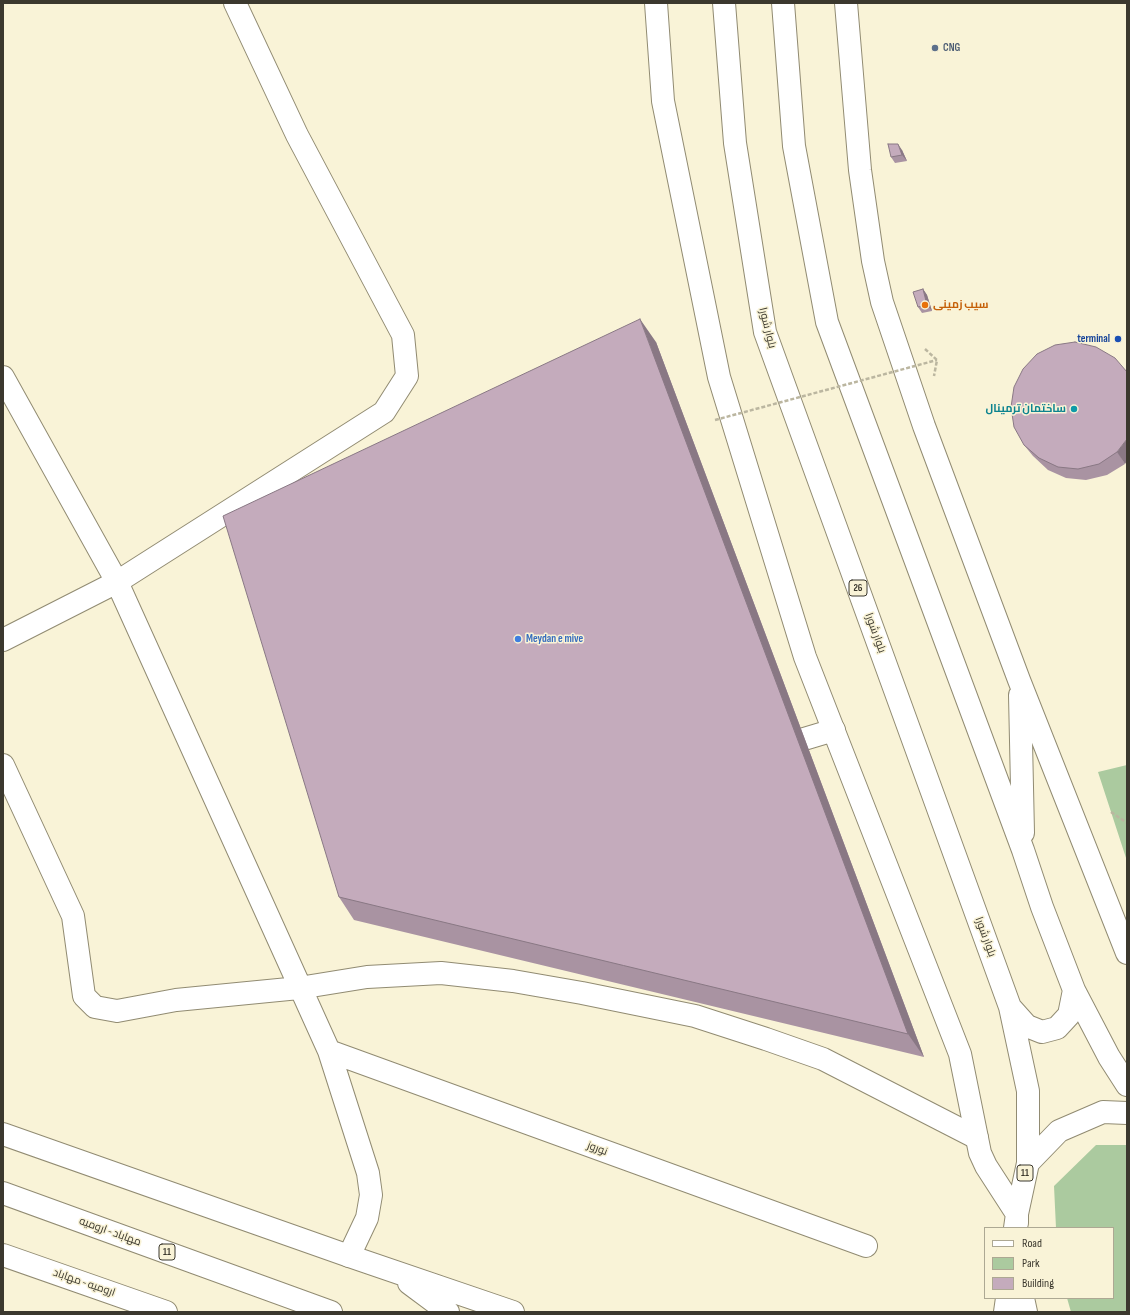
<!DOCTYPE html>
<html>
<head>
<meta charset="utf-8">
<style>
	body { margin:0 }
	#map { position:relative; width:1130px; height:1315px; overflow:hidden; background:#f9f3d7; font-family:"Sofia Sans Condensed",sans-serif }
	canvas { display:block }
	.frame { position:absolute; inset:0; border:4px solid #3b382e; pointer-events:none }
	.legend { position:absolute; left:984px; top:1227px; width:130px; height:72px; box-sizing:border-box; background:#f9f3d7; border:1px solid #ada893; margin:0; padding:5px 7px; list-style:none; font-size:12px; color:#3b382e }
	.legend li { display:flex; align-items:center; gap:8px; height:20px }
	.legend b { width:20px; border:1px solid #ada893 }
</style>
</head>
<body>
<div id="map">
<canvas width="1130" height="1315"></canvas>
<div class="frame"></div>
<ul class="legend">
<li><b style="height:5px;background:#fff"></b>Road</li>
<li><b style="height:11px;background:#abca9f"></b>Park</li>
<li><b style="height:11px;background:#c4abbc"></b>Building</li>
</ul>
</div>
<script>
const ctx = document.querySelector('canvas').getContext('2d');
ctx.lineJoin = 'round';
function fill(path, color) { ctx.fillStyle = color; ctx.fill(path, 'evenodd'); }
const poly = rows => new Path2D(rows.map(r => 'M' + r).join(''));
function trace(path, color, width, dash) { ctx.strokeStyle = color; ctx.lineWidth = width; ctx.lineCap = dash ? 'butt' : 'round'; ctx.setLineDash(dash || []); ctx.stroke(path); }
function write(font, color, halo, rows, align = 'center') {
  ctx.font = font + ' "Sofia Sans Condensed",Cairo,sans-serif'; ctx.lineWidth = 3; ctx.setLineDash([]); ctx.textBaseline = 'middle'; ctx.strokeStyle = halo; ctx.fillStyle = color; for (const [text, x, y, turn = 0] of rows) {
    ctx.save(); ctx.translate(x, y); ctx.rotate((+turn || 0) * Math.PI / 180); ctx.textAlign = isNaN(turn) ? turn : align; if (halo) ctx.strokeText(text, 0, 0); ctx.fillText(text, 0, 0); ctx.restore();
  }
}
fill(poly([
	[1127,765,1127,861,1098,772],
	[1096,1145,1127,1145,1127,1312,1071,1312,1067,1298,1113,1298,1113,1228,1056,1228,1054,1186]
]), '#abca9f');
const street = poly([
	[3,377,117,582,329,1051,368,1173,371,1195,367,1218,349,1256],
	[3,640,117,582,384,412,407,376,403,335,297,135,235,3],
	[804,739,834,730],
	[3,765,73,916,84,996,95,1007,117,1011,176,1000,299,988,367,977,441,973,513,981,582,993,695,1016,766,1039,823,1059,977,1138],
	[329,1051,866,1246]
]);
const primary = poly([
	[656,3,663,101,719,377,805,657,960,1054,980,1153,986,1166,1017,1214,1015,1228],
	[724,3,735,143,765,332,1010,1007,1028,1091,1028,1163],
	[783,3,794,146,827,322,1023,850,1042,907,1074,990,1109,1057,1127,1085],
	[846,3,860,170,873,261,882,302,924,426,1019,680,1127,953],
	[1020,695,1023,833],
	[1010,1007,1027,1026,1042,1032,1057,1028,1069,1015,1074,990],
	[3,1134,349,1256,513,1312],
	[3,1193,331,1312],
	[1017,1223,1017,1214,1028,1163,1059,1131,1103,1112,1127,1113],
	[3,1255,166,1312],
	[409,1283,448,1312],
	[1023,1298,1026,1312],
	[1005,1312,1007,1298]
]);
trace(street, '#918b72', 24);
trace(primary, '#918b72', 24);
trace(poly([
	[925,349,937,360,934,376],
	[1111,812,1127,823]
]), '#bbb6a0', 2.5, [4, 2]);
trace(street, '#fff', 22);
trace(primary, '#fff', 22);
trace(poly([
	[715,420,937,360]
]), '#bbb6a0', 2.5, [4, 2]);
fill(poly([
	[902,150,907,161,895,163,891,157],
	[923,289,927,295,932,311,922,313,918,307],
	[656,342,924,1057,354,920,339,897],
	[1055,345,1125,464,1107,475,1086,480,1066,478,1048,470,1033,456,1024,445]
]), '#a993a2');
fill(poly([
	[898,144,902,150,907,161,902,155],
	[923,289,927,295,932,311,927,305],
	[640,319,656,342,924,1057,908,1034],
	[1127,439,1127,461,1125,464,1117,452]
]), '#897884');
const building = poly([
	[888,144,898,144,902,155,891,157,888,144],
	[923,289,927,305,918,307,913,292,923,289],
	[640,319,908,1034,339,897,223,516,640,319],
	[1075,342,1096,347,1115,358,1127,372,1127,439,1117,452,1099,464,1078,469,1058,467,1039,458,1024,445,1014,427,1011,407,1014,387,1023,369,1037,354,1055,345,1075,342]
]);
fill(building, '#c4abbc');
trace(building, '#897884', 1);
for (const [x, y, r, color] of [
	[935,48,4,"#5c6f8a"],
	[925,305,4,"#e8710a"],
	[1118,339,4,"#1a4fb4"],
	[1074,409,4,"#0f9aa8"],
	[518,639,4,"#3f7fe0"]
]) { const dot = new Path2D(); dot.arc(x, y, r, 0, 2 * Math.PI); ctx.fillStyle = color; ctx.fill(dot); trace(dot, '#f9f3d7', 1.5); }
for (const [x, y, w] of [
	[858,588,18],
	[1025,1173,16],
	[167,1252,16]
]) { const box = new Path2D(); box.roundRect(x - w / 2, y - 8, w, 16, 3); ctx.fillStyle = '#f9f3d7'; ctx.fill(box); trace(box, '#3b382e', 1); }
write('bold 10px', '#3b382e', null, [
	["26",858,588],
	["11",1025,1173],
	["11",167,1252]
]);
write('bold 11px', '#4e5e75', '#f9f3d7', [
	["CNG",943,48]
], 'left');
write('bold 11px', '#c56008', '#f9f3d7', [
	["سیب زمینی",933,305]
], 'left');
write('11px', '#3b382e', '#f9f3d7', [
	["بلوار شورا",767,328,76],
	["بلوار شورا",875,633,70],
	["بلوار شورا",985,937,70],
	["نوروز",597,1149,20],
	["مهاباد - ارومیه",110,1232,20],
	["ارومیه - مهاباد",84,1283,19]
]);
write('bold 11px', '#164399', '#f9f3d7', [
	["terminal",1110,339]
], 'right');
write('bold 11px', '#0d838f', '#f9f3d7', [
	["ساختمان ترمینال",1066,409]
], 'right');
write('bold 11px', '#366cbe', '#f9f3d7', [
	["Meydan e mive",526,639]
], 'left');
</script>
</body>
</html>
